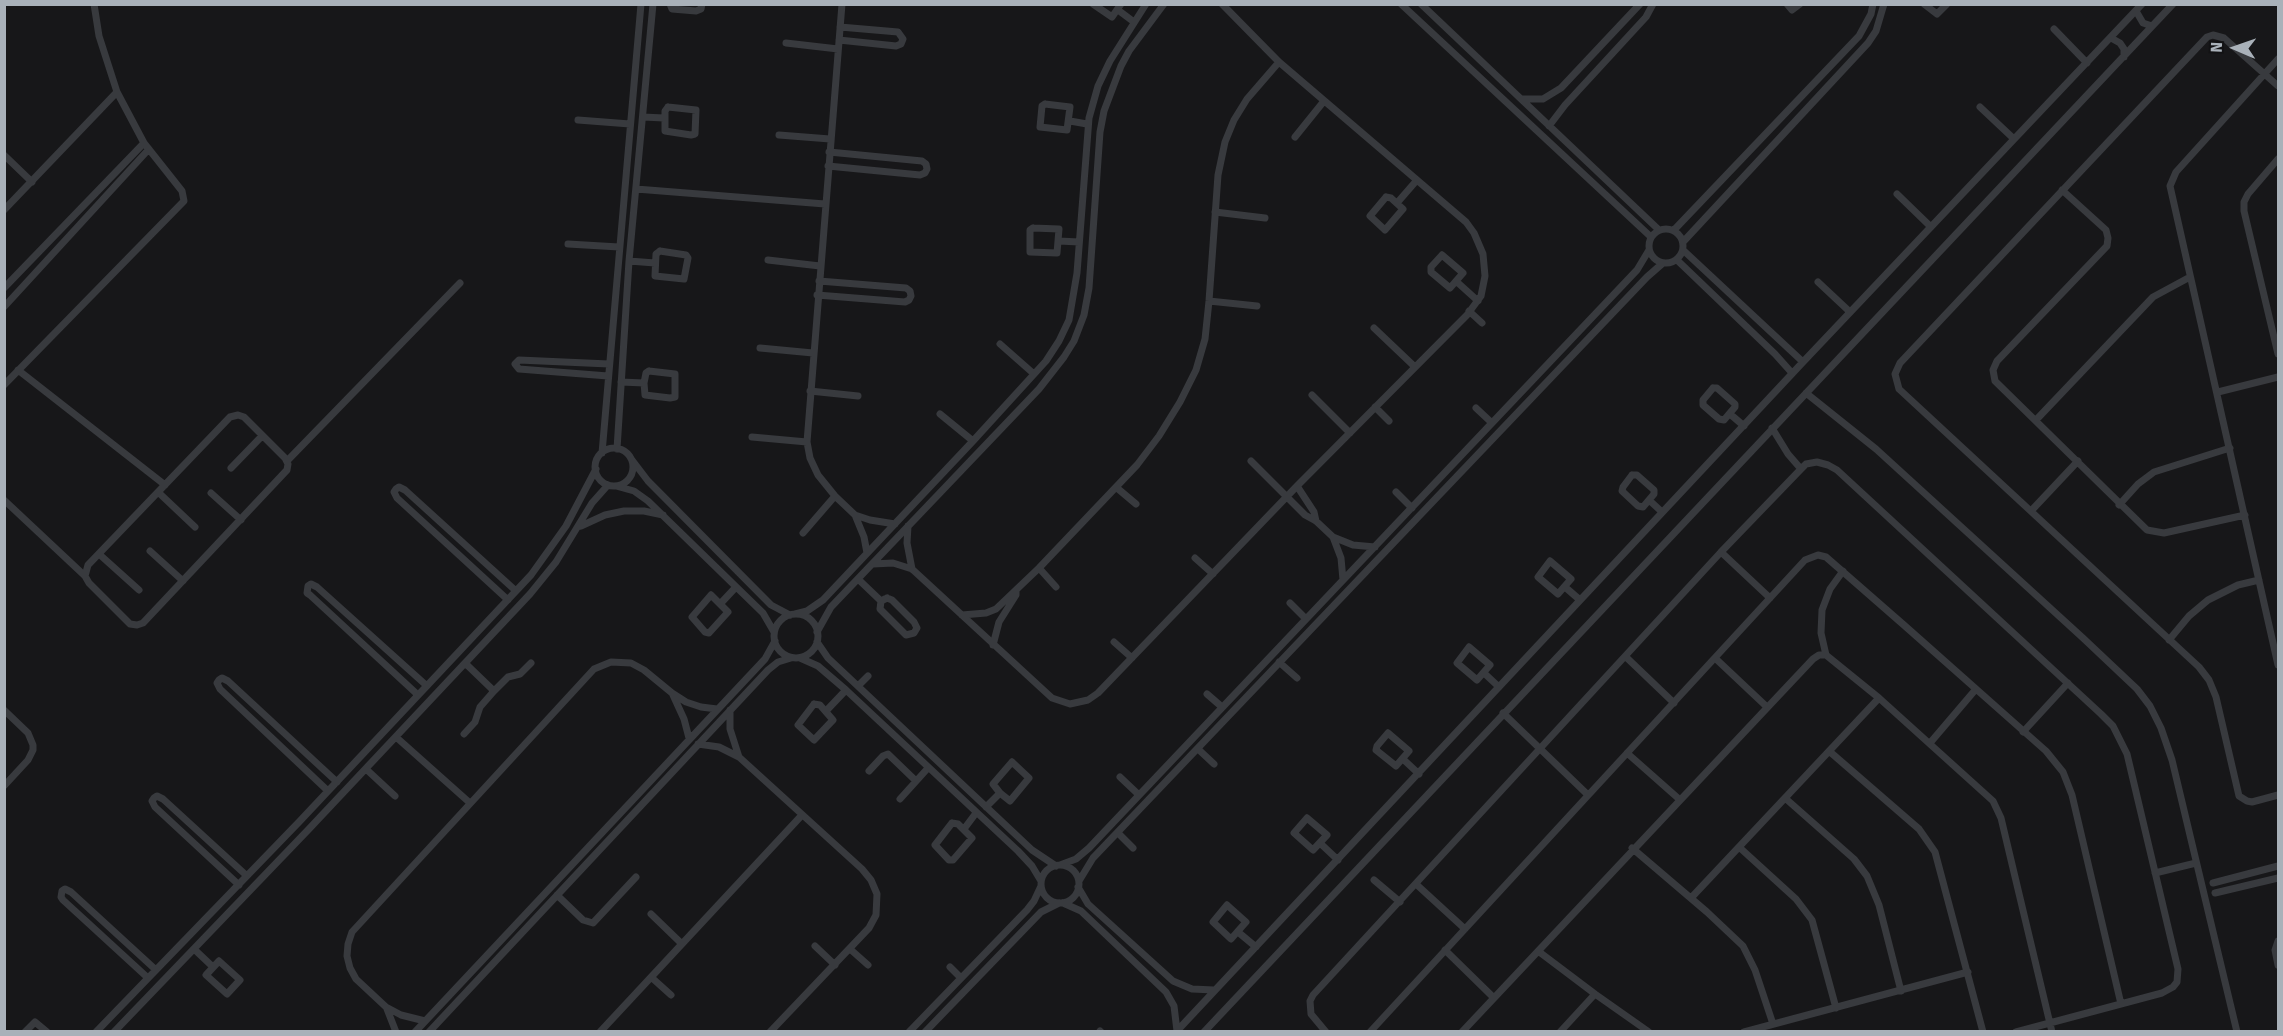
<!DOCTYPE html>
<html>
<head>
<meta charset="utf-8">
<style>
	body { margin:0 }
	#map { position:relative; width:2283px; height:1036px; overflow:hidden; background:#171719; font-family:"Fira Sans",sans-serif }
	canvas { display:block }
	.frame { position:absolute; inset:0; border:6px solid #a9b1b9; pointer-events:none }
	.north { position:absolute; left:2205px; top:18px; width:60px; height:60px; -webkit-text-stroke:4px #121214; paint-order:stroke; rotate:272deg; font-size:16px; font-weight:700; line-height:24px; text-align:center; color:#a9b1b9 }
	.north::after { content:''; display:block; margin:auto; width:21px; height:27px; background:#a9b1b9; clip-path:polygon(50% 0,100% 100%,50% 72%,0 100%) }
</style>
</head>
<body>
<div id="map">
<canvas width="2283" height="1036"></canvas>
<div class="frame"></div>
<div class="north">N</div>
</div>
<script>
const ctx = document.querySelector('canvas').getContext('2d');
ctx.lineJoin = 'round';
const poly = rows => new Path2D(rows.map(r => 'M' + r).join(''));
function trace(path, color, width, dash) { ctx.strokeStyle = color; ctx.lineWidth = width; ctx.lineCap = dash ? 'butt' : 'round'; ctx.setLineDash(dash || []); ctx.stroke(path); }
trace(poly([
	[670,4,672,9,696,11,701,9,702,4],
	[842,4,807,442,810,458,818,475,835,496,855,515,870,520,895,524],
	[1093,4,1112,17,1121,4],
	[1401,4,1651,237],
	[1421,4,1659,230],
	[1787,4,1792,10,1800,4],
	[1924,4,1937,14,1947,4],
	[1118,10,1134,22],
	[2136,11,2143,23,2152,26],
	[2054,29,2087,63],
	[2111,38,2120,43,2124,49,2124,57],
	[839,40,896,46,901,44,903,39,898,32,840,27],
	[786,43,838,49],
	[2278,59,2176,172,2170,186,2278,665],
	[2278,86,2224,38,2213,35,2207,37,1900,363,1895,374,1899,389,2199,667,2209,680,2216,697,2239,796,2247,801,2252,802,2278,795],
	[1523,99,1543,99,1561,88,1640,4],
	[1045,104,1070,107,1067,130,1040,127,1042,106,1045,104],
	[668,107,696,110,695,134,691,135,665,131,665,111,668,107],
	[1980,107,2014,139],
	[643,117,664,118],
	[578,120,630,124],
	[1070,121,1087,124],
	[1549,126,1565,105,1646,17,1653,4],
	[779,135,830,139],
	[1295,137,1324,101],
	[4,155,32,182],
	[2278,159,2248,194,2244,202,2244,211,2278,354],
	[828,166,920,175,925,173,927,169,926,164,922,161,829,152],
	[636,189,825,204],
	[2062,190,2106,230,2108,238,2107,246,1997,361,1993,370,1995,381,2147,530,2164,533,2245,515],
	[1897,194,1931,227],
	[1386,197,1391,198,1403,209,1385,230,1370,216,1386,197],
	[1397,203,1417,180],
	[4,210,117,92],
	[1215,212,1265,218],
	[1033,228,1059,229,1057,253,1030,252,1030,230,1033,228],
	'1649 246a17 17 0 1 1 34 0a17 17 0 1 1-34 0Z',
	[1674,230,1859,36,1871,14,1873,4],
	[1059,241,1079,242],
	[1683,242,1868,43,1876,31,1884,4],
	[568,244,619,247],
	[1683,250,1803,362],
	[660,251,686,255,688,258,684,279,655,276,656,254,660,251],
	[1442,255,1463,273,1450,288,1431,272,1431,267,1442,255],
	[768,260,820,266],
	[1677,260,1775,354,1792,373],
	[629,261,655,263],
	[1457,282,1478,301],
	[1818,282,1850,312],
	[4,288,144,143],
	[817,295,905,302,909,300,911,296,910,291,906,288,819,281],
	[1209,301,1257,306],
	[4,307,149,149],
	[1469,311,1482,323],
	[1374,328,1415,367],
	[1000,344,1034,374],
	[760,348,813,353],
	[18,370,165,485],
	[649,371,675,374,675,397,670,398,645,395,644,383,646,373,649,371],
	[608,376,519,369,515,364,519,360,609,364],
	[621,382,644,383],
	[4,385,184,201,182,191,144,143,117,92,99,36,94,4],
	[1713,388,1717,388,1735,404,1735,407,1724,420,1719,419,1703,405,1703,400,1713,388],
	[810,391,858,396],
	[2218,392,2278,377],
	[1806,393,1876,449,2083,638,2137,689,2150,706,2161,728,2172,760,2237,1032],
	[1312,395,1350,433],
	[1375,407,1389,421],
	[1476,408,1492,423],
	[940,414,973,441],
	[1730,414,1744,426],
	[238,415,244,417,285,458,288,464,287,470,143,623,137,625,130,624,89,583,85,576,88,565,230,417,238,415],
	[2036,420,2153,297,2190,277],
	[1772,428,1788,454,1801,469],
	[752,437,807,442],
	'595 467a19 19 0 1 1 38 0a19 19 0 1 1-38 0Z',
	[617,449,629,261,653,4],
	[602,453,641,4],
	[632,460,648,481,771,605,790,615],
	[287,461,460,283],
	[1251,461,1305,515,1316,521,1333,537,1353,545,1375,547],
	[231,468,262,436],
	[1632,475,1637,475,1654,490,1654,494,1643,507,1638,506,1622,491,1623,487,1632,475],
	[616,486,634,491,648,501,763,613,774,632],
	[1297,486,1314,512,1316,521],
	[1117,488,1136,504],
	[158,492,195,527],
	[1396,492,1412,508],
	[211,493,241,520],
	[4,500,85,576],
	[1649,500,1662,512],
	[2119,505,2138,484,2154,472,2230,448],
	[2031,511,2078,461],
	[855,515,864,537,867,553],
	[581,526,605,515,624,511,644,511,663,515],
	[908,526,907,543,912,569],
	[803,533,835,496],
	[1333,537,1341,558,1343,580],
	[150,551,183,581],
	[1721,552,1770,598],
	[99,554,139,590],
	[1195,558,1213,574],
	[1550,561,1571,579,1558,594,1538,577,1550,561],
	[873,564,893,563,912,569,1052,698,1070,704,1088,700,1098,693,1297,486,1467,315,1481,296,1485,276,1483,254,1474,233,1466,222,1279,62,1222,4],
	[1039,568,1056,587],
	[858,579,881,601],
	[1565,587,1580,600],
	[711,595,728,612,709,633,705,632,692,617,711,595],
	[887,598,892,600,914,622,917,628,914,633,906,635,880,609,881,601,887,598],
	[508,600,397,498,394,492,396,489,399,487,405,490,516,591],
	[721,603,736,587],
	[1290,603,1306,619],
	[795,614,807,611,823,600,973,441,1046,361,1059,341,1069,320,1077,273,1089,118,1098,86,1110,61,1146,4],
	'774 636a22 22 0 1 1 44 0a22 22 0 1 1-44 0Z',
	[962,615,986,613,996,609,1039,568,1137,465,1159,436,1180,402,1196,370,1205,339,1209,301,1218,175,1225,142,1234,120,1247,99,1279,62],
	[817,632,831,607,1039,389,1064,357,1074,341,1084,315,1089,288,1100,132,1104,111,1121,66,1129,51,1164,4],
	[2169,640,2189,616,2208,600,2238,585,2259,580],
	[817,642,828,658,1032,850,1056,866],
	[1114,642,1132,658],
	[993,645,999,622,1016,595,1016,591],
	[1469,647,1490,665,1477,680,1457,663,1469,647],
	[1826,655,1821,633,1822,610,1830,589,1843,571],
	[1626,657,1674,703],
	[800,658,818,666,846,690,1018,851,1032,866,1041,881],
	[1715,658,1767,707],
	[1279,662,1297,678],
	[465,663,494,691],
	[1484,673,1499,687],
	[858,686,868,676],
	[1207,694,1222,707],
	[418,695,310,595,307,593,308,586,311,584,317,587,427,686],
	[673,695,684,719,689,738],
	[814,704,820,705,833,720,814,740,798,725,814,704],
	[4,710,28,733,33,745,33,750,28,760,4,786],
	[730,710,730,729,739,757],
	[826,711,846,690],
	[1503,713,1588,795],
	[2023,732,2068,683],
	[1388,733,1409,751,1396,766,1376,750,1377,746,1388,733],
	[464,734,475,722,480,707,494,691,508,677,520,674,531,663],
	[396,737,470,803],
	[1930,743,1976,689],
	[698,744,719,747,739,757,862,869,871,880,877,894,876,915,869,928,770,1032],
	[1198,749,1214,764],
	[1829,751,1919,829,1935,852,1983,1032],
	[1627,753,1679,799],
	[1404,760,1419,774],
	[1012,762,1029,778,1010,801,1000,793,993,784,1012,762],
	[366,769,395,796],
	[869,771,883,756,888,754,916,781],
	[1120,777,1139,795],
	[328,791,220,689,217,683,219,680,222,678,228,681,337,782],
	[1785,798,1854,859,1867,876,1879,905,1901,991],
	[900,799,928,768],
	[986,807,1000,793],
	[1307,818,1327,835,1313,850,1294,833,1307,818],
	[952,823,958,824,972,838,953,860,949,860,935,845,952,823],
	[964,829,976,813],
	[1118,833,1133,848],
	[1321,844,1338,860],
	[1739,847,1796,899,1812,920,1836,1008],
	[1632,848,1707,912,1743,946,1755,970,1773,1024],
	'1041 884a19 19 0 1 1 38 0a19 19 0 1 1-38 0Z',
	[1060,865,1076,859,1089,848,1637,270,1649,250],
	[2155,873,2196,863],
	[1374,880,1400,902],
	[1079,881,1093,858,1647,277,1663,263],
	[2213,883,2278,866],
	[1416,884,1465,929],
	[239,885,155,807,152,801,154,798,157,796,163,799,247,876],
	[1078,887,1088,904,1173,981,1192,989,1214,990],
	[2215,893,2278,878],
	[557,895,583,920,593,923,636,877],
	[1691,898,1879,698],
	[1063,903,1081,911,1166,992,1174,1006,1177,1031],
	[1227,905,1246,922,1231,939,1213,922,1227,905],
	[651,914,682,944],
	[1238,932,1256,947],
	[2278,941,2275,950,2278,965],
	[815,946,835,965],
	[194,949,213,967],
	[850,949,868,965],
	[1445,950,1494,998],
	[1538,951,1595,994,1649,1032],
	[219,961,240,980,227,994,206,975,219,961],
	[950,967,961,978],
	[651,977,671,995],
	[148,978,63,900,61,897,62,891,65,889,71,892,156,970],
	[387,1009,396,1032],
	[425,1021,401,1015,386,1007,356,979,350,968,347,956,348,944,352,932,594,669,611,662,631,663,644,670,672,693,686,702,701,707,717,709],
	[1100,1031,1101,1032],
	[25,1032,35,1022,47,1032],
	[96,1032,299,822,531,575,566,526,596,469],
	[114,1032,308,830,530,594,556,562,592,503,608,485],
	[415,1032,765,659,775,641],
	[429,1032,768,670,778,662,791,658],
	[600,1032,802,815],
	[909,1032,1027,910,1034,901,1041,886],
	[925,1032,1041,912,1059,903],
	[1176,1032,1803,362,2142,4],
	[1204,1032,2173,4],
	[1326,1032,1311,1014,1310,1001,1313,995,1721,552,1801,469,1806,464,1817,462,1828,465,1837,470,2101,714,2113,726,2127,754,2178,969,2177,982,2173,987,2162,993,2016,1032],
	[1370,1032,1805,560,1818,555,1826,557,1905,626,2046,751,2063,772,2072,795,2121,1004],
	[1462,1032,1813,659,1819,655,1826,655,1879,698,1993,801,2001,818,2052,1032],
	[1560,1032,1595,994],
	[1744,1032,1968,972]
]), '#383a3e', 7);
</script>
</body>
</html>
